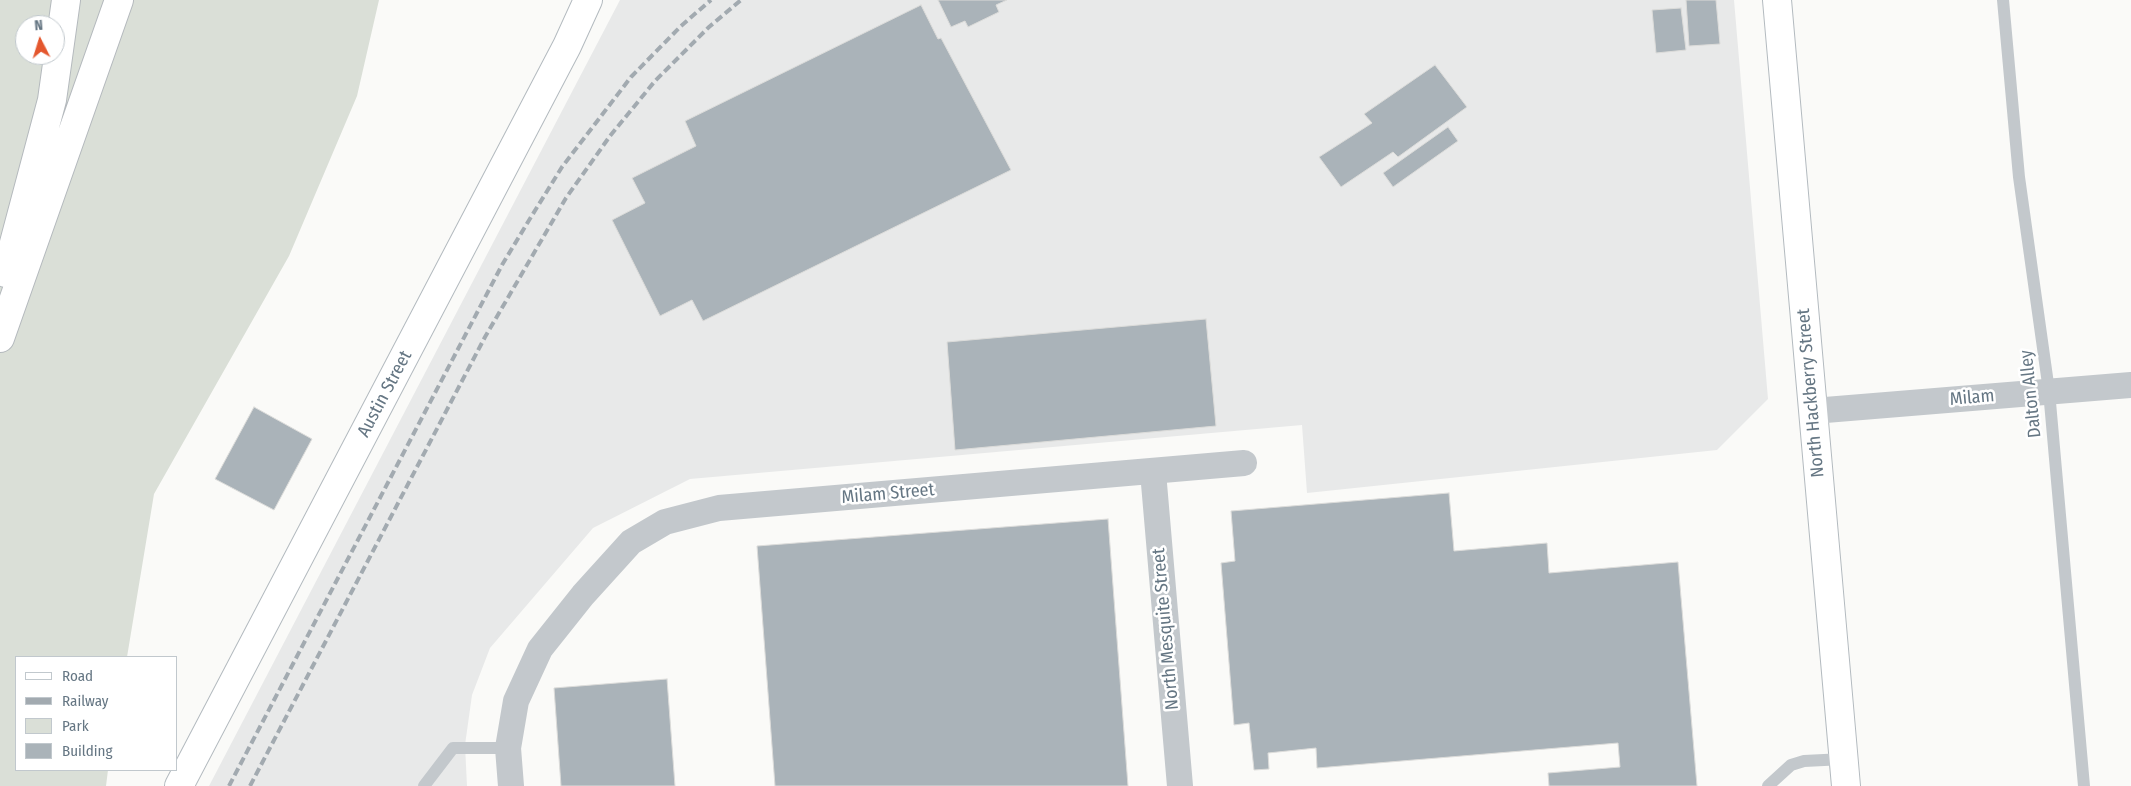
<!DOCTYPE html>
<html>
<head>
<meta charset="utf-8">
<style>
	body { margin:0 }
	#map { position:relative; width:2131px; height:786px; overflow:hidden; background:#fafaf8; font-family:"Fira Sans Condensed",sans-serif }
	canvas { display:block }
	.legend { position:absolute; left:15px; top:656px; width:162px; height:115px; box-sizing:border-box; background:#fff; border:1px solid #c1c8cd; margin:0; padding:6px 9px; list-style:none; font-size:15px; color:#657683 }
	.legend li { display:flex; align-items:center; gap:10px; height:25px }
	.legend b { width:25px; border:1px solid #c1c8cd }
	.north { position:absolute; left:15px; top:15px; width:50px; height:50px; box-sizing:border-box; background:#fff; border:1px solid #c1c8cd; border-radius:50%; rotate:355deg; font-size:14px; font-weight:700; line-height:20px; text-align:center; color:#657683 }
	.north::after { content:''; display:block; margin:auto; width:18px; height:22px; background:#e4572e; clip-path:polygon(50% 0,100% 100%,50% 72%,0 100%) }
</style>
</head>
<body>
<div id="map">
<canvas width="2131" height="786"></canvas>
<ul class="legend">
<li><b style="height:6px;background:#fff"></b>Road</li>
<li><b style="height:6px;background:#a2aab0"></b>Railway</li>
<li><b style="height:14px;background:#dadfd7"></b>Park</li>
<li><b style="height:14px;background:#aab3b9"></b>Building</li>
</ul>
<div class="north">N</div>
</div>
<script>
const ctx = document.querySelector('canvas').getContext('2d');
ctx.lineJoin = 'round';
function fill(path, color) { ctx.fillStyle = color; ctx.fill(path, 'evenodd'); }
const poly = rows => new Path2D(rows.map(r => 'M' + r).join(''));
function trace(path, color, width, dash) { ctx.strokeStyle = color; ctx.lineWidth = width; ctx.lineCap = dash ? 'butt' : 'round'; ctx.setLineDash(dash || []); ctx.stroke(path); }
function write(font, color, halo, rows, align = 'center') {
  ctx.font = font + ' "Fira Sans Condensed",sans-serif'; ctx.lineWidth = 5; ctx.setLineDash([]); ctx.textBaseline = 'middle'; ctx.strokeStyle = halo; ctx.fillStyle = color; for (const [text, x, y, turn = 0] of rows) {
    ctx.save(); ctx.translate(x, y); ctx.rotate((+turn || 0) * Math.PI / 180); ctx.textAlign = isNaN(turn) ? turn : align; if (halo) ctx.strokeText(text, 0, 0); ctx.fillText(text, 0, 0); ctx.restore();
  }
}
fill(poly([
	[620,0,1734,0,1768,399,1717,450,1307,493,1302,425,690,479,593,528,490,648,472,695,465,745,467,786,209,786]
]), '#e8e9e9');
fill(poly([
	[0,0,379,0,357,96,289,256,154,494,127,657,16,657,16,770,108,770,106,786,0,786],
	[25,25,55,25,55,55,25,55]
]), '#dadfd7');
const building = poly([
	[938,0,1007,0,996,5,999,12,968,27,965,21,951,27,938,0],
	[1686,0,1716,0,1720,44,1689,46,1686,0],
	[921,5,938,39,941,38,1011,170,703,321,692,300,660,316,612,220,645,203,632,178,696,146,685,121,921,5],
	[1681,8,1686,50,1656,53,1652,10,1681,8],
	[1435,65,1467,107,1398,157,1393,152,1341,187,1319,157,1372,123,1364,114,1435,65],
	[1448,127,1458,141,1393,187,1383,173,1448,127],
	[1206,319,1216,426,955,450,947,342,1206,319],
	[254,407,312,439,274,510,215,479,254,407],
	[1449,493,1454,551,1547,543,1549,573,1678,562,1697,786,1549,786,1548,773,1620,767,1618,743,1317,768,1316,748,1268,753,1269,769,1254,770,1249,723,1234,725,1221,563,1235,561,1231,511,1449,493],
	[1108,519,1128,786,775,786,757,546,1108,519],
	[667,679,675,786,561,786,554,688,667,679]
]);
fill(building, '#aab3b9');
trace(building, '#dcdcda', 1);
const secondary = poly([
	[1777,0,1846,786],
	[179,786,567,46,588,0]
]);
const highway = poly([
	[6,273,52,100,66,0],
	[0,338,119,0]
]);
trace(secondary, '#b3babf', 30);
trace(highway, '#b4b9bd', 30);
trace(poly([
	[2003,0,2019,177,2049,391,2084,786],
	[424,786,453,748,508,748],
	[1768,786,1791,765,1804,761,1844,759]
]), '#c3c8cc', 12);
trace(poly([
	[1813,411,2131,385],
	[1153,472,1180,786],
	[511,786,508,748,516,701,540,649,583,595,631,542,665,522,719,508,1244,463]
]), '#c3c8cc', 26);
trace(secondary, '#fff', 28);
trace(highway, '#fff', 28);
trace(poly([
	[229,786,502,265,531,217,562,167,631,77,681,26,711,0],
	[250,786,485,337,566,198,610,136,655,81,709,27,741,0]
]), '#a2aab0', 4, [8, 4]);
write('18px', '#657683', '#fff', [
	["North Hackberry Street",1811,393,-95],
	["Austin Street",385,394,-62],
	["Dalton Alley",2031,394,-96],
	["Milam",1972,398,-5],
	["Milam Street",888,494,-5],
	["North Mesquite Street",1166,629,-95]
]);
</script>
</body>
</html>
